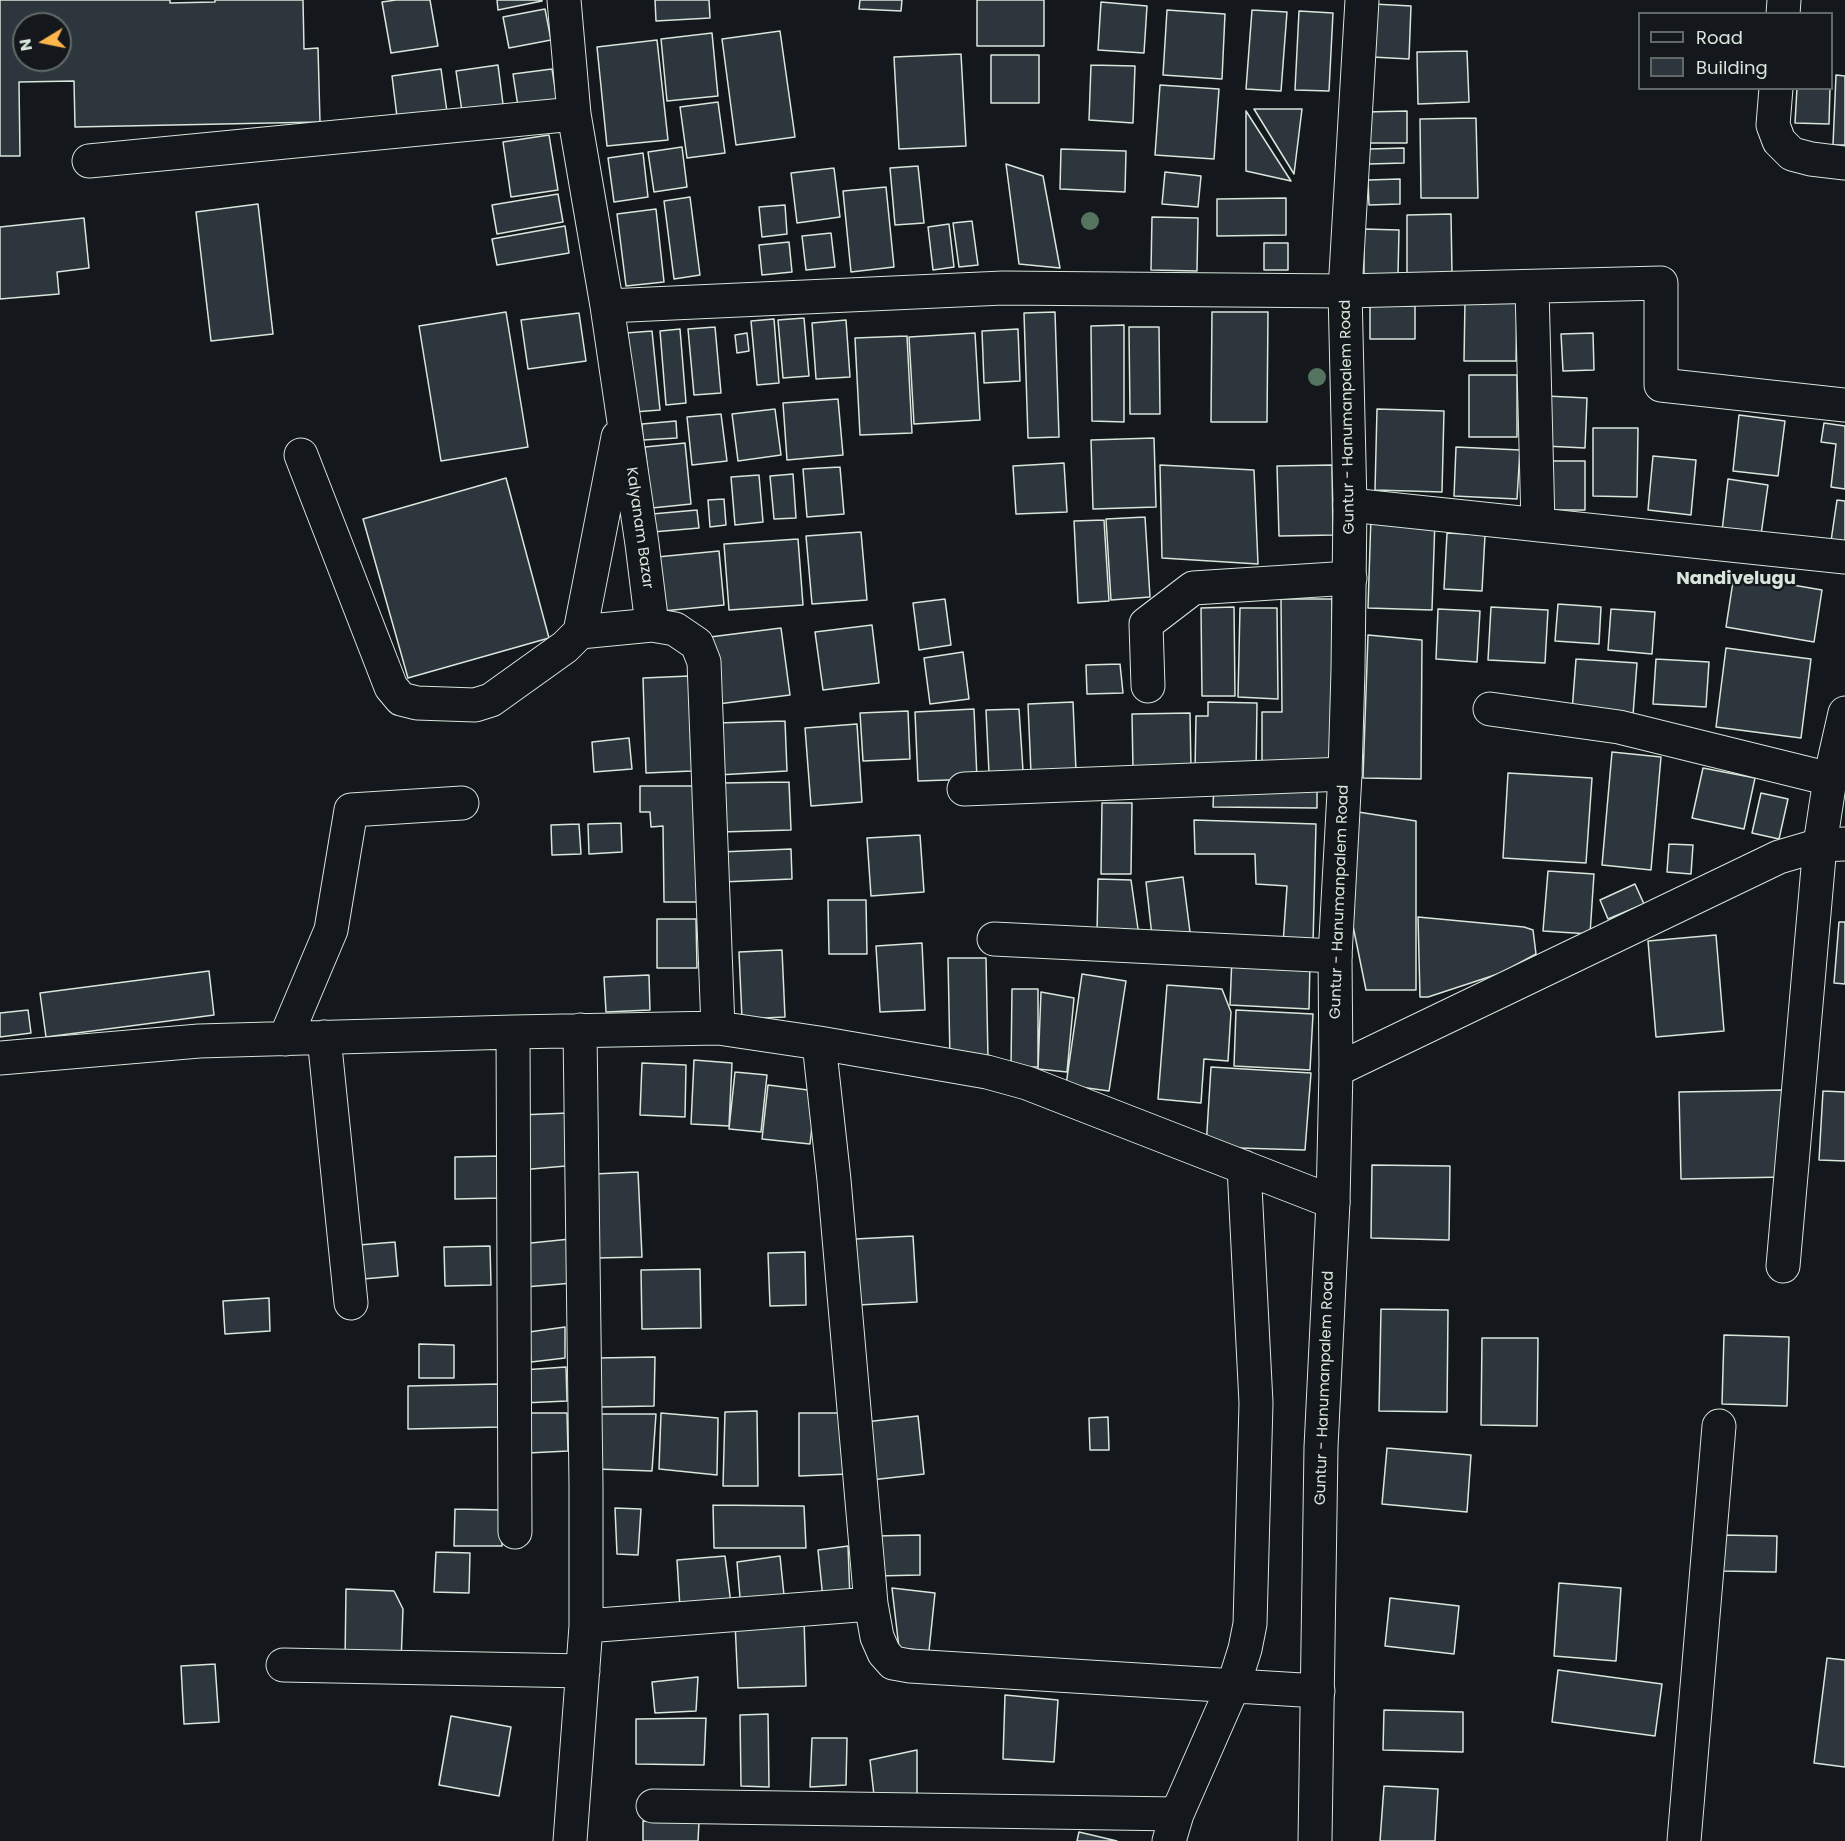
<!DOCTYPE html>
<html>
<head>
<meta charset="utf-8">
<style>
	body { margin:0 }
	#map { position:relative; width:1845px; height:1841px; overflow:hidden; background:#14181c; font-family:Poppins,sans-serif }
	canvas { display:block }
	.legend { position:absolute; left:1638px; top:12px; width:195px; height:78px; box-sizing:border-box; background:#14181c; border:2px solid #626a69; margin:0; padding:8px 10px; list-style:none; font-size:18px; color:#d8e6dc }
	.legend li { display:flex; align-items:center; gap:12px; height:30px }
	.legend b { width:30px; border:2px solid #626a69 }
	.north { position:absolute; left:12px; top:12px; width:60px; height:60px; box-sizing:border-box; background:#14181c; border:2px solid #626a69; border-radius:50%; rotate:260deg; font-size:16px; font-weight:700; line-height:24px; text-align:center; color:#d8e6dc }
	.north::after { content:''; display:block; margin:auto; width:21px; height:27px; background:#ffb74d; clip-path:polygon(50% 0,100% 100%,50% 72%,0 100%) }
</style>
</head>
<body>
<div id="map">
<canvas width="1845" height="1841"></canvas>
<ul class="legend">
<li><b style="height:8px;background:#14181c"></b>Road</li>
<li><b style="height:16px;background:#2c363c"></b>Building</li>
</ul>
<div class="north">N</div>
</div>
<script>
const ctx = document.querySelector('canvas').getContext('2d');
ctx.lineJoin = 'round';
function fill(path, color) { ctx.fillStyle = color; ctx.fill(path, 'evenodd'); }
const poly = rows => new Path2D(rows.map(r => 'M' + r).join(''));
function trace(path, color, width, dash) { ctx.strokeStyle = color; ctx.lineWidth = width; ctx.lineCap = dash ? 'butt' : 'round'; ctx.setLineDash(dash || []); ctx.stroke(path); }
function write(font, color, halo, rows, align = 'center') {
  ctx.font = font + ' Poppins,sans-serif'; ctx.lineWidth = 4.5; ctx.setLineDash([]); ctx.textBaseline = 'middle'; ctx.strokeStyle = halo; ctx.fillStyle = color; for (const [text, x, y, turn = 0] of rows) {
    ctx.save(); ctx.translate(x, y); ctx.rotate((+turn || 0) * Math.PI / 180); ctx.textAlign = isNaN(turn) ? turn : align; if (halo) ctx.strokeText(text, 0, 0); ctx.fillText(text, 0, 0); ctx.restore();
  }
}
const building = poly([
	[0,0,170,0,170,3,215,2,215,0,303,0,304,49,318,48,320,122,75,127,74,81,19,82,20,156,0,156,0,0],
	[24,24,60,24,60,60,24,60,24,24],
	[396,0,430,0,438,46,391,53,382,2,396,0],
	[497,0,542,0,542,1,498,10,497,0],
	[655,0,709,0,710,18,656,21,655,0],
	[860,0,902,0,901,11,859,9,860,0],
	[977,0,1044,0,1044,46,977,46,977,0],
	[1101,2,1147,6,1144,53,1098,50,1101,2],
	[1374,4,1411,6,1409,59,1372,57,1374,4],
	[545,9,551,40,509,48,503,17,545,9],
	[1167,10,1225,14,1222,79,1163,75,1167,10],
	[1252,10,1287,12,1281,91,1246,89,1252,10],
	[1299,11,1333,13,1329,91,1295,90,1299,11],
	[780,31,795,137,736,145,722,39,780,31],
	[712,33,718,96,667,101,661,39,712,33],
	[657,40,668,140,607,146,597,47,657,40],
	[1467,51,1469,102,1418,104,1417,52,1467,51],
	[961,54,966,146,899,149,894,57,961,54],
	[991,55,1039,55,1039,103,991,103,991,55],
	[498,65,504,112,463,118,456,71,498,65],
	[1091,65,1135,66,1133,123,1089,120,1091,65],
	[441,69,448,119,398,125,392,76,441,69],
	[552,69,558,107,519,113,513,74,552,69],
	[1836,75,1845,76,1845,145,1833,145,1836,75],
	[1160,85,1219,89,1214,159,1155,155,1160,85],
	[1797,88,1830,88,1829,124,1795,123,1797,88],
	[718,102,725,153,687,158,680,107,718,102],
	[1254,109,1302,109,1294,174,1254,109],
	[1246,111,1291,181,1246,171,1246,111],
	[1407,111,1407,143,1366,143,1366,112,1407,111],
	[1476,118,1478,198,1421,198,1420,119,1476,118],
	[549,135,558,190,511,197,503,142,549,135],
	[682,147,687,187,654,192,648,152,682,147],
	[1404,148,1404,163,1369,164,1369,149,1404,148],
	[1061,149,1126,151,1125,192,1060,189,1061,149],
	[643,153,648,197,614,202,608,158,643,153],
	[1006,164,1043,176,1060,268,1019,264,1006,164],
	[918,166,924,223,895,225,890,168,918,166],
	[834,168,840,217,797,223,791,173,834,168],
	[1165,172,1201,176,1198,207,1162,204,1165,172],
	[1400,179,1400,204,1369,205,1368,180,1400,179],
	[886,187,894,267,851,272,843,191,886,187],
	[558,194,563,222,497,234,492,205,558,194],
	[690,197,700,275,674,279,664,201,690,197],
	[1286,198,1286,235,1217,236,1217,199,1286,198],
	[258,204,273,334,211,341,196,212,258,204],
	[785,205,787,234,762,237,759,207,785,205],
	[656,209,664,282,626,286,617,214,656,209],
	[1451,214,1452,273,1407,274,1407,215,1451,214],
	[1152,217,1198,218,1197,271,1151,270,1152,217],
	[84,218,89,268,57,272,59,294,0,299,0,227,84,218],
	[972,221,978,265,959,267,953,223,972,221],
	[949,224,954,267,933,270,928,227,949,224],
	[565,226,569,253,497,265,492,239,565,226],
	[1364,229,1399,230,1398,275,1364,275,1364,229],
	[831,233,835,267,806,270,802,236,831,233],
	[789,242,792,272,762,275,759,245,789,242],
	[1264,243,1288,243,1288,270,1264,270,1264,243],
	[1465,300,1517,300,1516,361,1464,361,1465,300],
	[1370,306,1415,306,1415,339,1370,339,1370,306],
	[506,312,528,447,441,461,419,326,506,312],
	[1055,312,1059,437,1028,438,1024,313,1055,312],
	[1212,312,1268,312,1267,422,1211,422,1212,312],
	[579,313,586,361,528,369,521,320,579,313],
	[804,318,809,376,783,378,778,320,804,318],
	[774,319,779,383,757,385,751,321,774,319],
	[846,320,850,377,816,379,812,323,846,320],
	[1124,325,1124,422,1092,421,1091,326,1124,325],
	[715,327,721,393,694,395,688,329,715,327],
	[1129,327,1159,327,1160,414,1130,414,1129,327],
	[680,329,686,403,666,405,660,331,680,329],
	[1018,329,1020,381,984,383,982,331,1018,329],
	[652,331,660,410,634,412,626,333,652,331],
	[747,333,749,351,737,353,735,335,747,333],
	[975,333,980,420,914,424,909,337,975,333],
	[1593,333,1594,370,1563,371,1561,334,1593,333],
	[907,336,912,433,860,435,855,338,907,336],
	[1469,375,1517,375,1517,437,1469,437,1469,375],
	[1547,396,1587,398,1585,448,1545,446,1547,396],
	[838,399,843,455,787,460,783,403,838,399],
	[775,409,781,455,738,461,732,414,775,409],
	[1377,409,1444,411,1442,492,1375,490,1377,409],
	[721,414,727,461,692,465,687,417,721,414],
	[1739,415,1785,421,1778,476,1733,471,1739,415],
	[676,421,677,438,643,440,642,424,676,421],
	[1824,423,1845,426,1845,489,1831,487,1836,444,1821,442,1824,423],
	[1593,428,1638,428,1637,497,1593,496,1593,428],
	[1154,438,1156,507,1093,509,1091,440,1154,438],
	[685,443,691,504,652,508,645,447,685,443],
	[1456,447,1520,450,1517,499,1454,496,1456,447],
	[1653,456,1696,460,1691,515,1648,510,1653,456],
	[1546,461,1585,461,1585,510,1545,510,1546,461],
	[1064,463,1067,512,1016,514,1013,466,1064,463],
	[1160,465,1254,470,1258,564,1162,558,1160,465],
	[1332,465,1333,535,1279,536,1277,466,1332,465],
	[840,467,844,514,807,517,803,469,840,467],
	[793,474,796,518,774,519,770,476,793,474],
	[759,475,763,522,735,525,731,477,759,475],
	[506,478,549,638,408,678,363,519,506,478],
	[1728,479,1768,485,1761,535,1722,531,1728,479],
	[724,499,726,525,710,527,708,500,724,499],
	[1837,500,1845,501,1845,543,1831,541,1837,500],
	[697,510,699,528,653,532,652,514,697,510],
	[1371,516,1435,519,1432,610,1368,608,1371,516],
	[1145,517,1150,597,1111,600,1106,519,1145,517],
	[1104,520,1109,601,1078,603,1074,521,1104,520],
	[861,532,867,600,812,604,806,536,861,532],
	[1447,533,1485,535,1482,591,1444,589,1447,533],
	[798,539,803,605,729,610,724,544,798,539],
	[719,551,724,605,663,611,657,557,719,551],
	[1734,575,1822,590,1814,642,1726,627,1734,575],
	[945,599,951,645,919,650,913,603,945,599],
	[1281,599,1332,599,1333,773,1262,776,1262,712,1282,712,1281,599],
	[1558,604,1601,607,1599,644,1555,641,1558,604],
	[1234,607,1235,696,1202,696,1201,608,1234,607],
	[1491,607,1548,610,1545,663,1488,660,1491,607],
	[1240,608,1277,608,1278,699,1238,697,1240,608],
	[1438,609,1480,611,1477,662,1436,659,1438,609],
	[1611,609,1655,612,1652,654,1608,650,1611,609],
	[872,625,879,683,823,690,815,632,872,625],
	[781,628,790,695,718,704,710,637,781,628],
	[1368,635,1422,640,1421,779,1363,778,1368,635],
	[1726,648,1811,659,1801,738,1716,727,1726,648],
	[963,652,969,699,930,704,924,658,963,652],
	[1576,659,1637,663,1633,715,1572,711,1576,659],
	[1656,659,1709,662,1706,707,1653,704,1656,659],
	[1120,664,1123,693,1087,694,1086,665,1120,664],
	[689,676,692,771,646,773,643,678,689,676],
	[1073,702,1076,771,1031,773,1028,704,1073,702],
	[1208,702,1257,703,1256,772,1195,771,1196,716,1208,716,1208,702],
	[974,709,977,779,918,781,915,712,974,709],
	[1019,709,1023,771,989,773,986,710,1019,709],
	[908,711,910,759,863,761,860,713,908,711],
	[1190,713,1191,769,1133,770,1132,714,1190,713],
	[785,721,787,771,718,775,716,723,785,721],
	[857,724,862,802,811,806,805,728,857,724],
	[629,738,632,769,594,772,592,742,629,738],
	[1612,752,1661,757,1651,870,1602,865,1612,752],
	[1703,768,1755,778,1744,829,1692,818,1703,768],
	[1508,773,1592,778,1586,863,1503,858,1508,773],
	[789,782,791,830,720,832,719,783,789,782],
	[1214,782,1317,784,1317,808,1213,807,1214,782],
	[640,786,697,786,699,902,664,902,663,826,651,827,650,812,640,812,640,786],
	[1761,793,1788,799,1779,839,1752,833,1761,793],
	[1102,803,1132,803,1131,874,1101,874,1102,803],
	[1358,812,1416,821,1416,990,1366,990,1353,926,1358,812],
	[1194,820,1316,824,1313,944,1283,944,1287,886,1256,884,1255,854,1195,854,1194,820],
	[621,823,622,852,589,854,588,824,621,823],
	[579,824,581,854,552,855,551,825,579,824],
	[920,835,924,892,871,896,867,838,920,835],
	[1669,844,1693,845,1691,874,1667,872,1669,844],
	[791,849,792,879,722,882,720,852,791,849],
	[1548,871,1594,874,1590,934,1543,931,1548,871],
	[1183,877,1191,940,1153,945,1146,882,1183,877],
	[1098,879,1131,880,1139,936,1097,935,1098,879],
	[1635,884,1644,904,1608,919,1600,900,1635,884],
	[828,900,866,900,867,954,829,954,828,900],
	[1418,917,1524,927,1533,930,1536,954,1501,973,1428,997,1420,997,1418,917],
	[657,919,696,919,697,968,657,968,657,919],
	[1839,922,1845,922,1845,984,1834,983,1839,922],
	[1716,935,1724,1031,1656,1037,1648,941,1716,935],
	[922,943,925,1010,880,1012,876,946,922,943],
	[782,950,785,1017,742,1019,739,952,782,950],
	[1232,957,1310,961,1309,1009,1230,1005,1232,957],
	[948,958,986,958,988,1059,950,1059,948,958],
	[209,971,214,1015,46,1037,40,993,209,971],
	[1082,974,1126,981,1109,1091,1066,1085,1082,974],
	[649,975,650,1010,606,1012,604,977,649,975],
	[1167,985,1222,989,1231,1012,1228,1061,1204,1059,1201,1103,1158,1099,1167,985],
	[1012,989,1038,989,1038,1067,1011,1067,1012,989],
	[1041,992,1074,998,1067,1072,1038,1069,1041,992],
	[28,1010,31,1033,0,1037,0,1013,28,1010],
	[1236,1010,1313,1014,1310,1070,1234,1066,1236,1010],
	[694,1060,732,1063,729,1126,691,1124,694,1060],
	[642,1063,686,1065,685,1117,640,1115,642,1063],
	[1211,1067,1311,1073,1305,1150,1206,1147,1211,1067],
	[735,1072,767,1075,761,1132,729,1129,735,1072],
	[768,1085,816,1091,810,1144,762,1139,768,1085],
	[1784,1090,1785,1177,1681,1179,1679,1092,1784,1090],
	[1823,1091,1845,1092,1845,1161,1819,1160,1823,1091],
	[568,1113,566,1166,520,1170,519,1115,568,1113],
	[501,1156,502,1198,455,1199,455,1157,501,1156],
	[1372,1165,1450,1166,1449,1240,1371,1238,1372,1165],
	[638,1172,642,1257,597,1258,593,1174,638,1172],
	[913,1236,917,1302,858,1305,855,1239,913,1236],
	[570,1239,573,1283,525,1287,521,1244,570,1239],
	[395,1242,398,1276,363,1279,359,1245,395,1242],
	[490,1246,491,1285,445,1286,444,1247,490,1246],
	[805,1252,806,1305,770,1306,768,1253,805,1252],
	[700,1269,701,1328,642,1329,641,1270,700,1269],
	[269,1298,270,1331,225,1334,223,1301,269,1298],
	[1381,1309,1448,1310,1447,1412,1379,1411,1381,1309],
	[565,1327,565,1358,531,1362,529,1332,565,1327],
	[1724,1335,1789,1337,1787,1406,1722,1404,1724,1335],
	[1482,1338,1538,1338,1537,1426,1481,1425,1482,1338],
	[419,1344,454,1345,454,1378,419,1378,419,1344],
	[655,1357,654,1406,599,1407,598,1358,655,1357],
	[566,1367,567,1401,523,1403,522,1370,566,1367],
	[500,1384,501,1427,408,1429,408,1386,500,1384],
	[757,1411,758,1486,723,1486,725,1412,757,1411],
	[527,1413,567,1413,568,1451,528,1453,527,1413],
	[661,1413,718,1418,717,1475,659,1469,661,1413],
	[799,1413,846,1413,849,1474,799,1476,799,1413],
	[598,1414,656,1414,652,1471,596,1469,598,1414],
	[918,1416,924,1474,871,1480,865,1422,918,1416],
	[1108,1417,1109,1450,1090,1450,1089,1418,1108,1417],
	[1387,1448,1471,1455,1467,1512,1382,1504,1387,1448],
	[713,1505,804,1506,806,1548,714,1548,713,1505],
	[615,1508,641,1509,638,1555,617,1554,615,1508],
	[455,1509,502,1510,502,1546,454,1546,455,1509],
	[920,1535,920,1575,875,1576,875,1536,920,1535],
	[1721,1535,1777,1536,1776,1572,1721,1571,1721,1535],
	[848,1546,850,1598,823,1599,818,1550,848,1546],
	[436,1552,470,1553,469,1593,434,1592,436,1552],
	[725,1556,731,1604,680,1608,677,1560,725,1556],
	[780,1556,785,1605,741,1609,737,1562,780,1556],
	[1559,1583,1621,1588,1616,1661,1554,1656,1559,1583],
	[892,1588,935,1593,929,1651,899,1648,892,1588],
	[346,1589,394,1591,403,1609,401,1663,345,1662,346,1589],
	[1390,1598,1459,1606,1454,1654,1385,1646,1390,1598],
	[804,1618,806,1686,738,1688,735,1622,804,1618],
	[1827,1658,1845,1660,1845,1767,1814,1763,1827,1658],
	[215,1664,219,1722,184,1724,181,1666,215,1664],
	[1558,1670,1662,1684,1655,1736,1552,1722,1558,1670],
	[698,1677,696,1711,655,1713,652,1682,698,1677],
	[1005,1695,1058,1700,1054,1762,1003,1759,1005,1695],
	[1384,1710,1463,1712,1463,1752,1383,1750,1384,1710],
	[768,1714,769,1787,741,1786,740,1715,768,1714],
	[451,1716,511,1727,499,1796,439,1785,451,1716],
	[706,1718,704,1765,636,1764,636,1719,706,1718],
	[812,1738,847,1738,846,1785,810,1787,812,1738],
	[917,1750,917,1804,875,1804,870,1760,917,1750],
	[1384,1786,1438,1789,1435,1841,1380,1841,1384,1786],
	[643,1821,699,1822,698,1841,643,1841,643,1821],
	[1079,1832,1117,1841,1077,1841,1079,1832]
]);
fill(building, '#2c363c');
trace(building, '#d8e6dc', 1.5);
const minor = poly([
	[564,0,574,114,607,306,642,544,652,625,675,629,697,644,704,662,718,1028],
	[1783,14,1784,0],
	[1776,88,1773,125,1779,141,1792,154,1811,159,1845,163],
	[89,161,574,114],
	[1532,287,1538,525],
	[607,306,1003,288,1345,291,1661,283,1661,385,1845,405],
	[301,455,391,687,401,699,417,703,475,705,491,700,565,647,580,632,652,625],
	[1350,505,1845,557],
	[580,632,618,437],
	[1148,686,1146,624,1193,588,1350,578],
	[1490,709,1619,727,1830,779],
	[964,789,1345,774],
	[994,939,1335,956],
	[513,1032,515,1532],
	[324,1037,351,1303],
	[285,1039,331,930,351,810,462,803],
	[819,1043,834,1180,871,1604,877,1637,884,1653,893,1663,910,1666,1318,1691],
	[0,1058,199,1041,513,1032,718,1028,819,1043,987,1072,1027,1083,1333,1202],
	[1783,1266,1820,845,1830,779,1845,713],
	[586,1626,871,1604],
	[283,1665,583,1671],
	[653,1806,1177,1814],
	[570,1841,586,1626,586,1485,580,1030],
	[1169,1841,1177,1814,1234,1684,1245,1649,1250,1624,1256,1403,1244,1167],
	[1684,1841,1719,1426]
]);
const tertiary = poly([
	[1336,1070,1779,857,1820,845,1845,844]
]);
const primary = poly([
	[1315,1841,1321,1447,1333,1202,1336,1070,1335,956,1345,774,1348,670,1350,505,1345,291,1362,0]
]);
trace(minor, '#d8e6dc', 35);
trace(tertiary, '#d8e6dc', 35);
trace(primary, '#d8e6dc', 35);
trace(minor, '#14181c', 33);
trace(tertiary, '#14181c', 33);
trace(primary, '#14181c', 33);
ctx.fillStyle = '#55745f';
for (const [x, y] of [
	[1090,221],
	[1317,377]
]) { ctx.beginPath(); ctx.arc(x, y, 9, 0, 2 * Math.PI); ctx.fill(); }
write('15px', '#d8e6dc', '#14181c', [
	["Guntur - Hanumanpalem Road",1348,417,-91],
	["Kalyanam Bazar",639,528,82],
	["Guntur - Hanumanpalem Road",1340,902,-88],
	["Guntur - Hanumanpalem Road",1325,1388,-88]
]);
write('bold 18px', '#d8e6dc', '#14181c', [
	["Nandivelugu",1736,579]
]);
</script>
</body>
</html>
